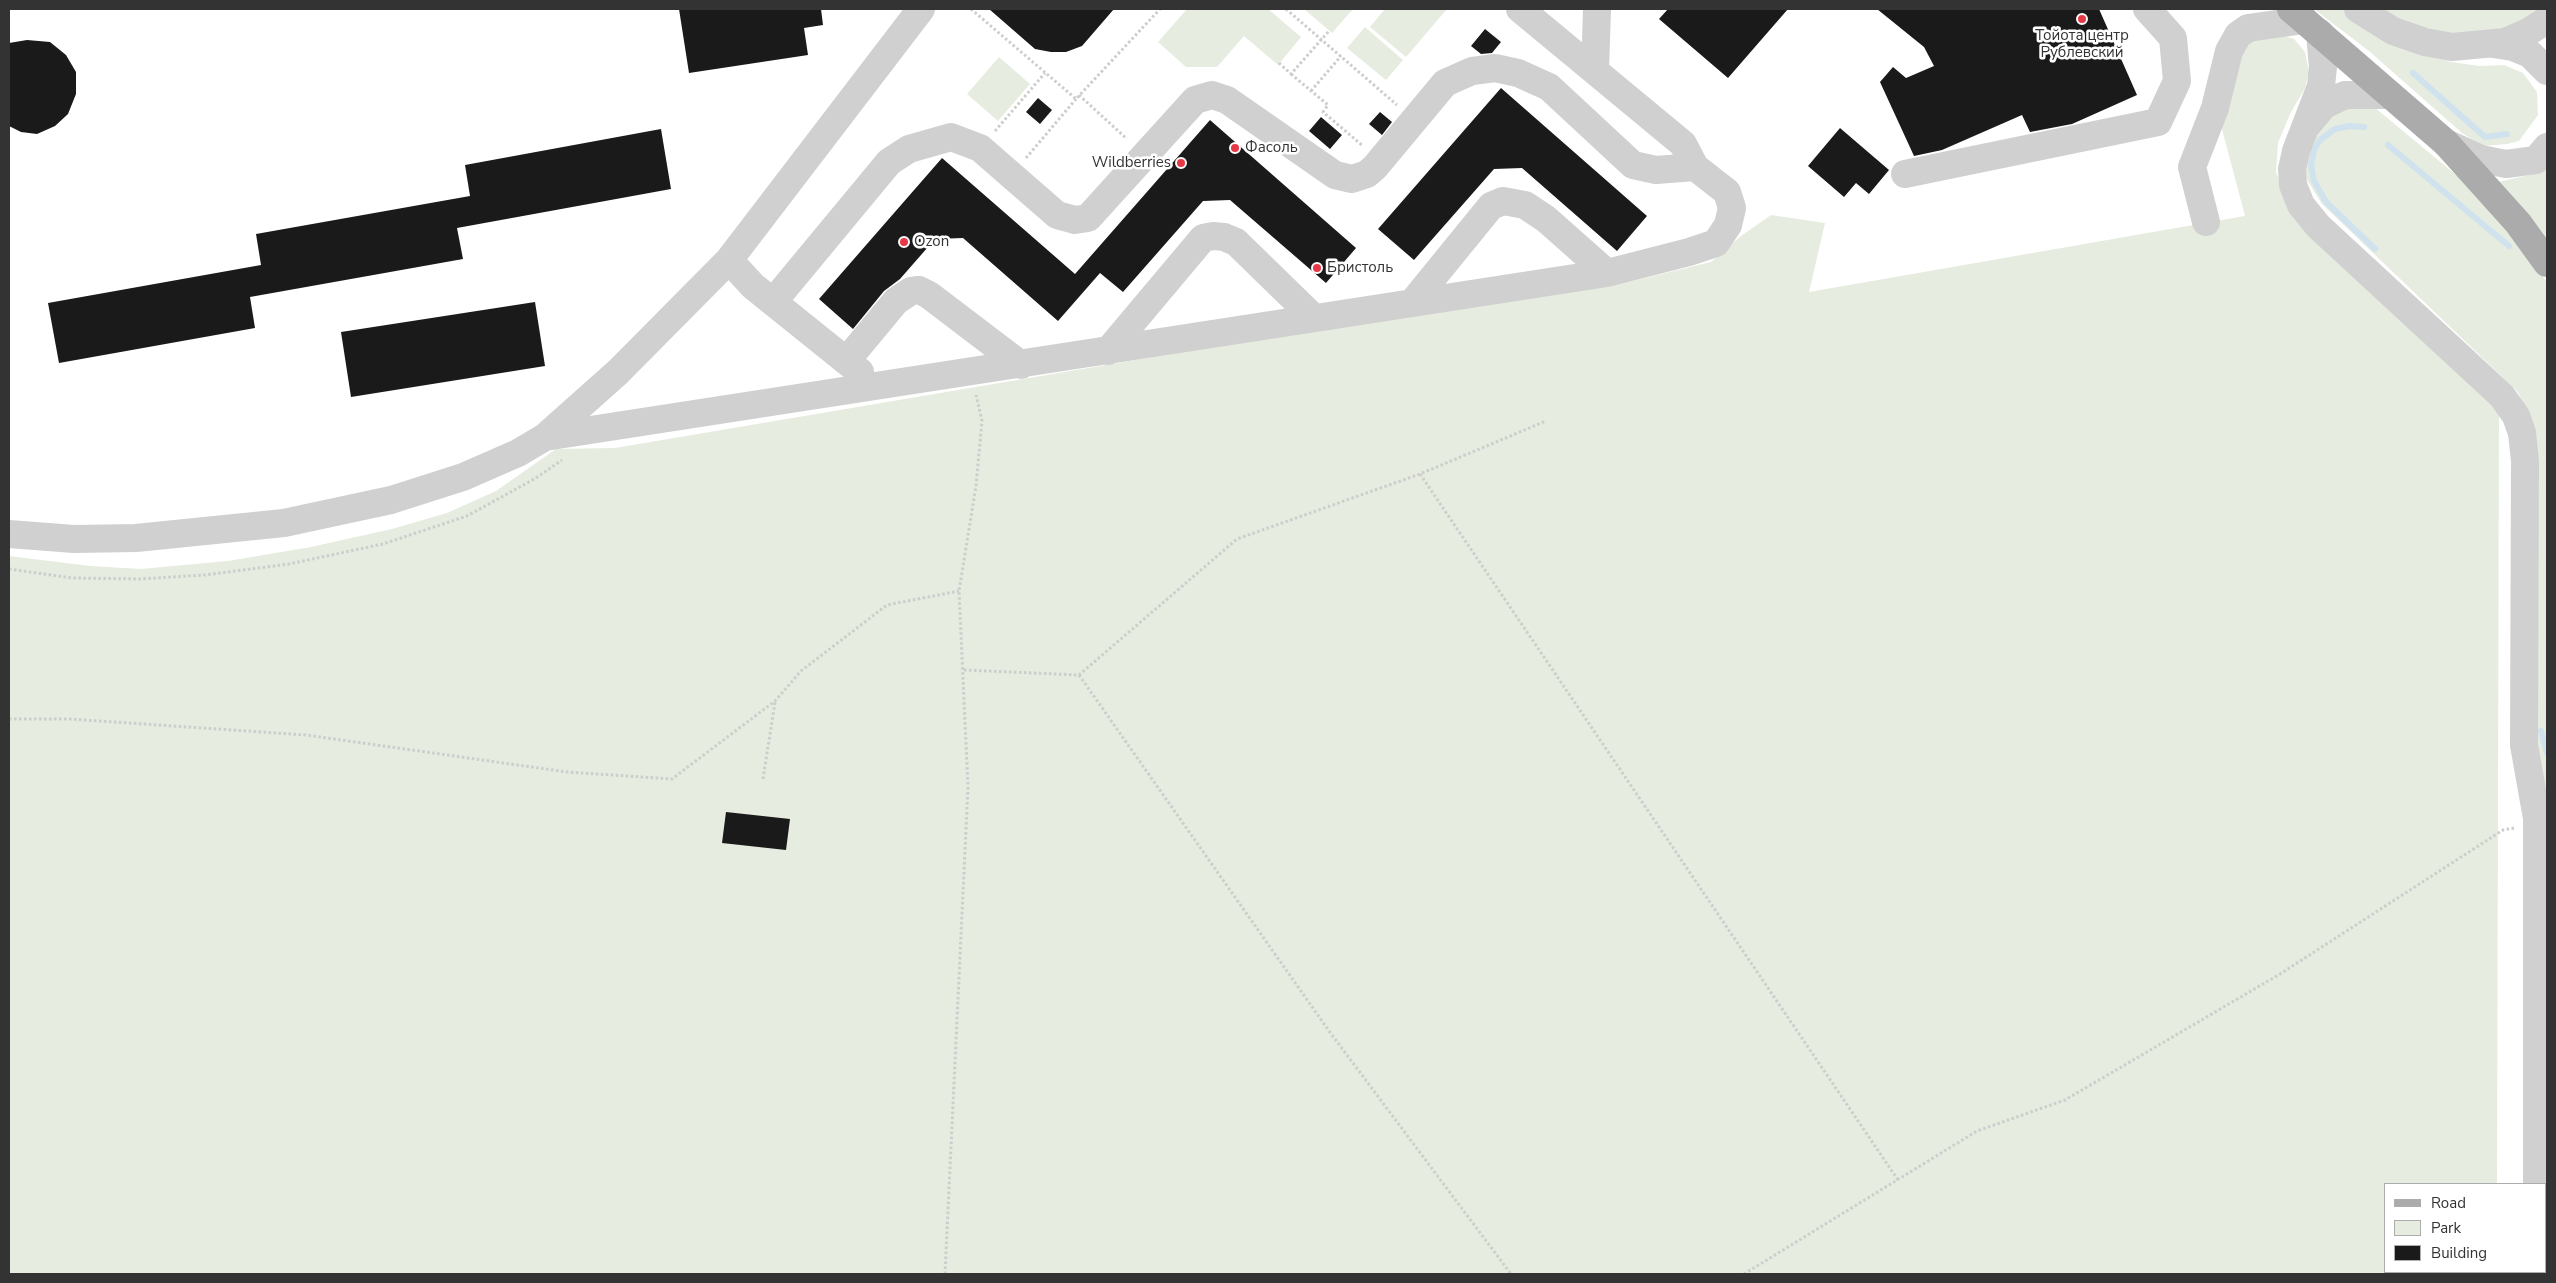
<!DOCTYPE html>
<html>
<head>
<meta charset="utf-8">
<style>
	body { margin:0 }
	#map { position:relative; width:2556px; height:1283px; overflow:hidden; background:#fff; font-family:"Nunito Sans",sans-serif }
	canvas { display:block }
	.frame { position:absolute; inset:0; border:10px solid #333; pointer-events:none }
	.legend { position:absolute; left:2384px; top:1183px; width:162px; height:90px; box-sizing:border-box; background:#fff; border:1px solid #adadad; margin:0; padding:6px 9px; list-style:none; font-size:15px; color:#333 }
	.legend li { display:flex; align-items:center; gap:10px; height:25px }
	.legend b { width:25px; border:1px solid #adadad }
</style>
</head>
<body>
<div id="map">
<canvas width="2556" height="1283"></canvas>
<div class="frame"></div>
<ul class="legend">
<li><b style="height:6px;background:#ababab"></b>Road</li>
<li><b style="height:14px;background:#e6ecdf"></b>Park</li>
<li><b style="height:14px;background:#1a1a1a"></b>Building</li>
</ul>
</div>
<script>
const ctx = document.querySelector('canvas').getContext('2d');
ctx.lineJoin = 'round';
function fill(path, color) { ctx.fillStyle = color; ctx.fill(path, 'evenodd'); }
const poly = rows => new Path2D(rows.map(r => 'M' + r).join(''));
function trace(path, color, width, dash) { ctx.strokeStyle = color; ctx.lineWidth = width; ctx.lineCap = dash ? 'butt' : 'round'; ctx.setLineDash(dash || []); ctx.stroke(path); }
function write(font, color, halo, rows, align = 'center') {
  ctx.font = font + ' "Nunito Sans",sans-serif'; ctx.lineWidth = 5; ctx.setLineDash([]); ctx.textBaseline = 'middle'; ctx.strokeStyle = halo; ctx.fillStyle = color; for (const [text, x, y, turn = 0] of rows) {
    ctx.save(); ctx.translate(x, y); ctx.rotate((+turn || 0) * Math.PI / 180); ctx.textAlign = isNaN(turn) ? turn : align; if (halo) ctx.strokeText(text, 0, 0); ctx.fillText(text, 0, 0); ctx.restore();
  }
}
fill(poly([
	[1187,9,1268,9,1301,37,1278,65,1244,36,1217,67,1186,67,1158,42],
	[1304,9,1353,9,1332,33],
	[1385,9,1447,9,1406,57,1370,27],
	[2314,9,2348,9,2405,49,2452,62,2479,66,2504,65,2523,73,2537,92,2538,115,2519,141,2507,144,2483,146,2462,133,2369,51],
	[2380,9,2540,9,2504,31,2451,35,2400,20],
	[1365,27,1403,60,1386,80,1347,48],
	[2277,33,2294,39,2305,52,2309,71,2305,88,2290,114,2278,143,2276,172,2288,205,2482,387,2499,414,2497,1184,2385,1184,2385,1272,2497,1272,2497,1274,9,1274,9,556,90,566,141,569,228,561,311,547,392,529,447,513,496,491,556,449,615,448,1313,330,1620,284,1711,262,1741,236,1771,215,1825,223,1809,292,2245,216,2222,129,2218,126,2241,40],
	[999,57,1030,84,998,121,967,94],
	[2352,102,2374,107,2478,193,2517,236,2547,283,2547,824,2546,788,2533,736,2526,408,2517,391,2322,204,2307,180,2304,160,2327,114],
	[2547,160,2547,241,2540,229,2494,183,2529,175]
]), '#e6ecdf');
trace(poly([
	[2413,73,2485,137,2507,134],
	[2364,127,2350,126,2335,129,2320,140,2314,150,2311,165,2314,181,2326,202,2375,249],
	[2388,145,2509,246],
	[2541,731,2547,753]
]), '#cfe2ee', 6);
fill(poly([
	[679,9,821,9,823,25,804,28,808,55,689,73],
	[989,9,1114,9,1082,46,1066,52,1051,52,1035,49],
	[1668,9,1788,9,1728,78,1659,19],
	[1877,9,2099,9,2137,95,2072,124,2030,132,2022,115,1942,150,1914,156,1880,82,1893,67,1906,78,1934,66,1924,47],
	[1485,29,1501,42,1492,53,1481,54,1471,46],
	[27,40,50,42,66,55,76,72,76,94,68,114,55,126,37,134,21,132,9,126,9,43],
	[1501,88,1647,216,1617,251,1522,168,1494,169,1414,260,1378,229],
	[1038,98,1052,110,1040,124,1026,112],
	[1380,112,1392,122,1382,135,1369,124],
	[1321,117,1342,135,1330,149,1309,131],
	[1210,120,1356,248,1326,283,1230,200,1203,201,1123,292,1100,273,1058,321,963,238,935,239,900,279,884,291,853,329,819,299,942,158,1075,274],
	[1840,128,1889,170,1869,194,1856,183,1844,197,1808,166],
	[661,129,671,189,457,228,463,259,250,297,255,328,59,363,48,303,261,265,256,234,470,196,465,165],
	[535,302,545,366,351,397,341,332],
	[726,812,790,819,786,850,722,843]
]), '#1a1a1a');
trace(poly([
	[971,9,1076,99,1160,9],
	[1286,9,1397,105],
	[1279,63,1291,74,1329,31],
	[1291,74,1328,105,1323,112,1363,146],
	[1311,91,1341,56],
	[1079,95,1127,139],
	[995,131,1045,73],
	[1026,158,1076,99],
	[1420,474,1898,1180],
	[9,569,72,578,140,579,205,575,289,564,383,544,467,516,536,478,562,460],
	[964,670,1079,675,1237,539,1420,474,1546,421],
	[1079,675,1329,1031,1511,1274],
	[9,719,70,719,306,735,567,772,672,779,775,701,801,671,887,605,959,591],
	[763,779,775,702],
	[945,1274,968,787,959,591,976,486,982,421,976,395],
	[1744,1274,1977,1131,2065,1100,2280,974,2503,830,2514,828]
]), '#cdcdcd', 3, [2.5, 2.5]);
trace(poly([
	[2358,9,2393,31,2425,42,2452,47,2505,42,2528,32,2547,20],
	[2320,33,2323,67,2321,86,2296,151,2292,169,2293,185,2301,205,2318,226,2502,396,2516,416,2522,433,2525,461,2524,745,2537,818,2537,1184],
	[2493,44,2513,47,2530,54,2547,71],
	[1595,71,1597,9],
	[2309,123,2324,105,2345,95,2390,95],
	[2446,143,2481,159,2506,164,2536,160,2547,147],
	[1905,174,2158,122,2177,81,2173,38,2147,9],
	[2206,222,2192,167,2215,108,2229,51,2238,35,2248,28,2304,20],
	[729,260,753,286,860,372],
	[773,302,889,162,909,149,951,137,980,148,1057,215,1075,220,1088,218,1195,100,1212,95,1227,100,1335,175,1352,179,1367,174,1375,167,1445,83,1472,71,1495,68,1518,73,1549,87,1633,165,1656,170,1695,167],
	[1412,303,1491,206,1503,201,1525,205,1546,219,1607,273],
	[1108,351,1203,238,1213,236,1224,237,1236,242,1314,318],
	[847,360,896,301,911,291,919,290,929,295,1021,365],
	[545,437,1607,273,1689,252,1716,243,1728,225,1732,208,1727,192,1695,167,1683,144,1520,9],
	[9,534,74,539,136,538,284,523,391,500,463,477,518,453,545,437,618,372,729,260,921,9],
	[2536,1274,2536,1272]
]), '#d0d0d0', 28);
trace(poly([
	[2291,9,2446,143,2518,223,2547,263]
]), '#ababab', 28);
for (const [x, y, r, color] of [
	[2082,19,5,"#e63946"],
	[1235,148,5,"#e63946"],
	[1181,163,5,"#e63946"],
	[904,242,5,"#e63946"],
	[1317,268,5,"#e63946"]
]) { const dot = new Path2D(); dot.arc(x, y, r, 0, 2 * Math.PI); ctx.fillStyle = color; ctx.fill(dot); trace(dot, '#fff', 2); }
write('15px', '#333', '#fff', [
	["Тойота центр",2082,36,"center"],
	["Рублевский",2082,53,"center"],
	["Фасоль",1245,148],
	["Wildberries",1171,163,"right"],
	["Ozon",914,242],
	["Бристоль",1327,268]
], 'left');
</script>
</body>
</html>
